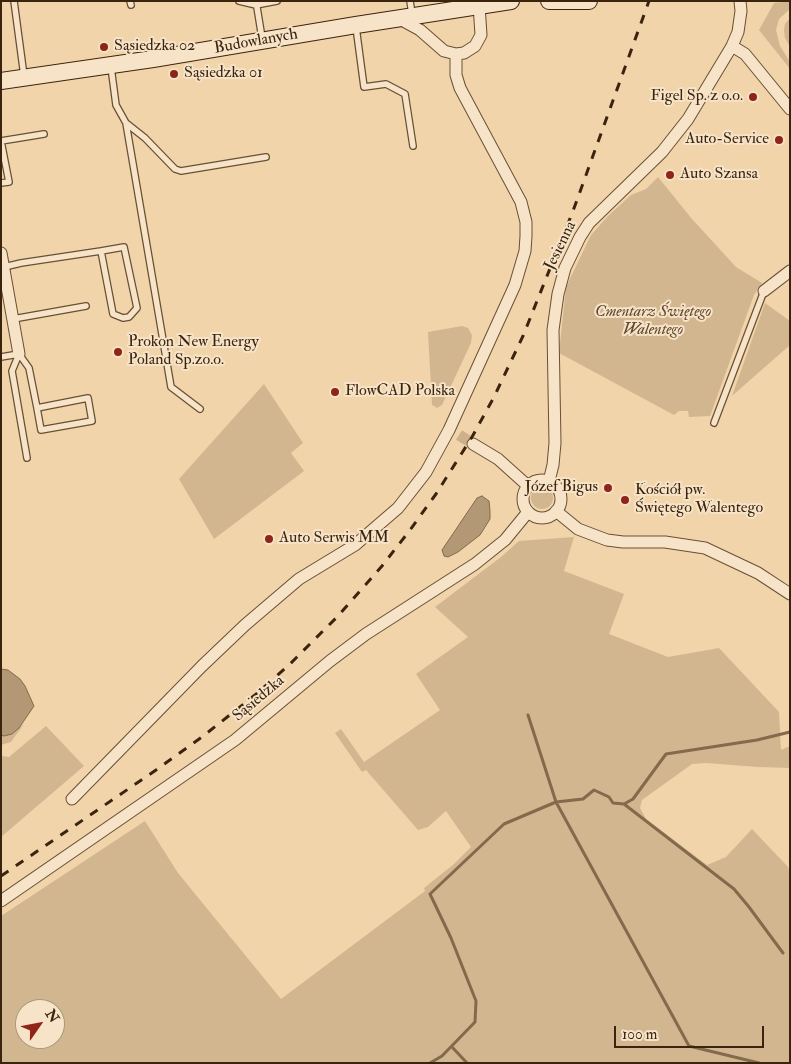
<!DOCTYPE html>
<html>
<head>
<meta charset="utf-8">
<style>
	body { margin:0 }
	#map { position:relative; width:791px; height:1064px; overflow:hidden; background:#f1d4aa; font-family:"IM FELL Double Pica",serif }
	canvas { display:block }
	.frame { position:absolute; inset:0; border:2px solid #3b240e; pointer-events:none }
	.north { position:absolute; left:15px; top:999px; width:50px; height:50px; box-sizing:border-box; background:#f6e3c8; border:1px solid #ab977e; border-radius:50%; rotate:57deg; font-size:14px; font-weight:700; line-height:20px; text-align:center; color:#3b240e }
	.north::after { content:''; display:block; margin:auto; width:18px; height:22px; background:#8f2418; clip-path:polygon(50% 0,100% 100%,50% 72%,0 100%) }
	.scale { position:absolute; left:614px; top:1026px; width:150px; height:22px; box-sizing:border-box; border:2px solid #3b240e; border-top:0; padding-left:6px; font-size:15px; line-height:18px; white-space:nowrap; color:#3b240e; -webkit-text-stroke:4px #f6e3c8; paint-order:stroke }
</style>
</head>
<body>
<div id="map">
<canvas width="791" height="1064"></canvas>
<div class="frame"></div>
<div class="north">N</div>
<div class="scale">100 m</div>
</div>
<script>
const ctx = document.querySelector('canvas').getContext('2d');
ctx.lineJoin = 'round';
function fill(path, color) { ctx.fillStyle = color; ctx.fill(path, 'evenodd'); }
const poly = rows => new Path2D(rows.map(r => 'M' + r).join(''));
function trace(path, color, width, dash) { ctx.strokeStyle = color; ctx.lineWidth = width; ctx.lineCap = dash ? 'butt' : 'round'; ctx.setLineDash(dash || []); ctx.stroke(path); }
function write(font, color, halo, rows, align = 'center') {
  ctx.font = font + ' "IM FELL Double Pica",serif'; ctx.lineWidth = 4; ctx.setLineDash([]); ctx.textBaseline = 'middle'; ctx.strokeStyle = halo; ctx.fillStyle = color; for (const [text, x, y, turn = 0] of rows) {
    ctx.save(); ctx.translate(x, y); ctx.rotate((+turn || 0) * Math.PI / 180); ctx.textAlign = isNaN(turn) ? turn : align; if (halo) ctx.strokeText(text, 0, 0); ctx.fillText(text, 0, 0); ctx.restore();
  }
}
fill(poly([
	[790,1,790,9,779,19,776,30,780,46,790,62,790,69,759,30,774,3],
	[790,18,790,47,785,38,784,30,785,24],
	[658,177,692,219,736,267,762,283,754,295,710,416,689,417,688,411,679,411,674,415,559,353,566,287,591,235,608,216,631,195,646,189],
	[765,303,790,321,790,345,732,396],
	[462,326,468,328,472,335,471,343,442,405,437,408,432,405,428,332],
	[264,384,303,443,291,453,304,471,214,539,179,479],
	'531 498a11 11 0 1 1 22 0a11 11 0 1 1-22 0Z',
	[574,537,564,571,624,594,609,634,668,657,719,648,779,712,781,750,790,746,790,768,758,767,706,763,692,764,642,800,640,808,646,819,707,865,726,857,752,829,788,867,790,873,790,1063,1,1063,1,916,145,821,178,873,281,999,425,891,424,888,454,864,471,847,446,811,428,827,418,830,366,770,362,772,335,733,341,729,364,762,440,710,416,674,468,637,435,607,501,557,519,541],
	[25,1009,55,1009,55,1039,25,1039],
	[24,724,11,742,1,745,1,735,4,736,19,728],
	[46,726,84,766,1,837,1,756,9,757]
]), '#d2b68f');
const water = poly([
	[482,496,489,501,490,511,490,519,480,535,458,552,448,557,444,556,442,550,477,498,482,496],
	[1,669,8,670,20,679,25,686,34,706,19,728,12,734,4,736,1,735,1,669]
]);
fill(water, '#b39875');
trace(water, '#836a4c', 1);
trace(poly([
	[528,715,556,802,689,1046,759,1063],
	[624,804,734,889,749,907,783,953],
	[452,1047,467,1063],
	[430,1063,442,1056,475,1022,476,1001,451,938,430,894,504,824,556,802,583,799,594,790,609,797,613,803,624,804,633,799,666,754,757,740,790,732]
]), '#836a4c', 3);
trace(poly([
	[459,435,473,444]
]), '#cdb18b', 11, [11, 5.5]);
const lane = poly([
	[14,1,24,76],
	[130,1,131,5],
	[239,1,256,5,277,1],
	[256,1,262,38],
	[410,1,412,14],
	[356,27,364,87,386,84,405,94,413,146],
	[111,67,116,105,126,123,171,387,200,409],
	[126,123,145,138,175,169,181,171,266,157],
	[1,141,44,134],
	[1,183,9,182,1,141],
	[4,267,21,263,101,251,124,247,137,308,129,317,123,318,113,314,101,251],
	[13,319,86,306],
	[19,354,29,368,37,408,41,430,92,421,88,398,37,408],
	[19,354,12,371,27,458],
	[1,357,19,354],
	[714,423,764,291]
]);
const street = poly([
	[398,18,420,30,444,51,456,54,464,53,475,46,481,35,479,5],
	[732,46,745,54,790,109],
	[1,253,19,354],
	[764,291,790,271],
	[473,444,498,459,528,486],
	'523 499a19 19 0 1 1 38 0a19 19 0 1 1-38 0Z',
	[549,481,553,465,555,443,553,330,558,294,565,268,580,237,589,223,662,152,688,119,732,46,738,32,741,11,740,1],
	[556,511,578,529,607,540,623,542,665,542,705,548,758,573,790,594],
	[72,799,202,666,245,625,299,579,355,545,398,508,426,472,449,430,515,285,525,251,526,236,526,222,521,202,460,88,456,75,456,54],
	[1,901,235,740,330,661,366,634,475,564,505,540,528,512]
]);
const secondary = poly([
	[549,1,589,1],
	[1,81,153,59,356,25,511,1]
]);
trace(lane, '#685035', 8);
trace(street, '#685035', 13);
trace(secondary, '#3b240e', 18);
trace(lane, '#f6e3c8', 5.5);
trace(street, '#f6e3c8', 11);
trace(secondary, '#f6e3c8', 16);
trace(poly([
	[1,876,156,770,202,737,255,695,289,665,337,617,382,566,410,530,436,494,472,437,494,397,523,336,573,211,649,1]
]), '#3b240e', 3, [9, 9]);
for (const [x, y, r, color] of [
	[104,47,5,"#8f2418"],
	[174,74,5,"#8f2418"],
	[753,97,5,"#8f2418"],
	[779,140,5,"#8f2418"],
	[670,175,5,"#8f2418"],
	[118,352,5,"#8f2418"],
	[335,392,5,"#8f2418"],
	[608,488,5,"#8f2418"],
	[625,500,5,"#8f2418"],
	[269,539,5,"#8f2418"]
]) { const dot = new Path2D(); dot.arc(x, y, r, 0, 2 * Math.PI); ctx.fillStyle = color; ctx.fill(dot); trace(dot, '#f6e3c8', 2); }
write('16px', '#3b240e', '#f6e3c8', [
	["Budowlanych",256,42,-10],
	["Jesienna",561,246,-64],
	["Sąsiedzka",259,699,-40]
]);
write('16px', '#3b240e', '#f6e3c8', [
	["Sąsiedzka 02",114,47],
	["Sąsiedzka 01",184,74],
	["Figel Sp. z o.o.",743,97,"right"],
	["Auto-Service",769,140,"right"],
	["Auto Szansa",680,175],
	["Prokon New Energy",128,343],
	["Poland Sp.zo.o.",128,361],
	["FlowCAD Polska",345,392],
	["Józef Bigus",598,488,"right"],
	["Kościół pw.",635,491],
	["Świętego Walentego",635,509],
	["Auto Serwis MM",279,539]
], 'left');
write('italic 16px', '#61482e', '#f6e3c8', [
	["Cmentarz Świętego",653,313],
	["Walentego",653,331]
]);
</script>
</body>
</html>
